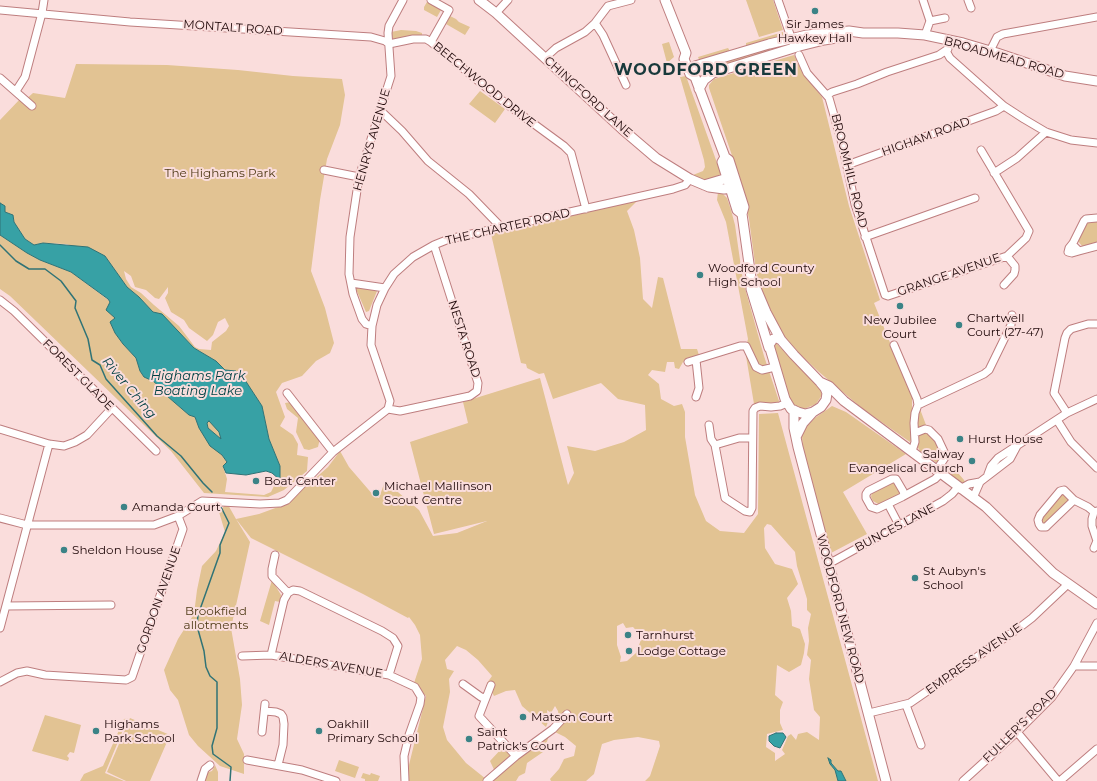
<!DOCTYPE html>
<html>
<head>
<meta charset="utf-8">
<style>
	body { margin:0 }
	canvas { display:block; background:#fadddc }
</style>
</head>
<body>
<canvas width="1097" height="781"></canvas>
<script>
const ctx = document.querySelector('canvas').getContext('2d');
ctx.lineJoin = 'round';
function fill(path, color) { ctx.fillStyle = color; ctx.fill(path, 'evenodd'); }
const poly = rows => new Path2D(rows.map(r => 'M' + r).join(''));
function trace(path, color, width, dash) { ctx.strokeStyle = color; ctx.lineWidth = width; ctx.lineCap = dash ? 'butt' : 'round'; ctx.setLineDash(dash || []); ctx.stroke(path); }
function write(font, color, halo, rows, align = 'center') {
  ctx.font = font + ' Montserrat,sans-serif'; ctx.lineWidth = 4; ctx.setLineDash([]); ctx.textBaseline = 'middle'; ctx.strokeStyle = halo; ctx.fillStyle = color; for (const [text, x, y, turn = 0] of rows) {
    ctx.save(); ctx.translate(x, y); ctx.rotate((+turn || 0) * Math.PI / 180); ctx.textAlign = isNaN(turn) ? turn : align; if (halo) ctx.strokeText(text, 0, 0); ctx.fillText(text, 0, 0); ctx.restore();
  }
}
fill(poly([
	[746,0,773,0,783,30,759,37],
	[427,2,441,10,437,17,424,10,424,7],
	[450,16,456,19,459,22,470,27,465,35,446,24],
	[401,30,416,31,422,33,422,36,395,41,393,39,391,32],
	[783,32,783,37,746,47,746,43],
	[669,42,674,57,667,63,662,44],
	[772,47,773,52,708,73,706,66],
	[728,48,730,51,700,62,698,57],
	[794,55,803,73,822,97,849,206,880,300,874,303,912,397,912,435,911,440,910,442,863,409,819,372,800,354,784,336,762,293,756,271,749,219,740,179,709,88,709,85,714,79],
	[76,64,167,65,238,70,293,76,342,79,345,95,340,125,327,159,320,200,311,271,325,308,334,343,330,353,316,361,302,376,282,383,276,392,285,417,280,426,293,435,298,444,297,455,308,457,307,471,284,490,268,497,204,493,171,451,10,296,0,289,0,235,27,253,40,260,71,272,107,299,110,302,115,318,111,322,115,333,123,344,136,358,140,371,144,377,153,381,160,387,162,394,167,396,189,415,195,417,199,428,222,455,227,462,223,466,227,479,225,492,264,495,271,492,275,484,280,487,280,466,269,439,262,406,245,380,236,371,225,370,216,361,194,348,181,334,153,312,139,297,127,287,105,256,66,244,43,243,34,245,25,239,14,222,13,215,5,212,0,203,0,120,21,98,24,101,33,93,65,98],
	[124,271,131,276,135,287,146,290,155,298,159,299,168,287,168,293,165,298,171,312,184,320,189,328,207,341,213,335,218,322,225,318,229,326,226,331,212,342,211,350,199,349,195,347,179,326,154,305,141,293,131,287,126,279],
	[686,76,721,174,712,179,704,180,693,177,693,175,703,171,705,167,704,160,680,77],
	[480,91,505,109,495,123,469,104],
	[718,192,723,194,727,198,731,210,735,225,743,281,764,356,779,401,778,403,754,404,745,350,748,339,726,222,717,200],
	[637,201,627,211,634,230,640,258,643,299,652,308,658,277,663,278,681,349,697,349,699,355,683,362,679,369,675,368,674,362,667,362,665,372,652,370,648,375,659,384,661,399,674,406,682,404,685,412,685,437,695,495,706,521,720,531,744,533,758,514,759,414,778,413,878,781,846,781,841,771,838,771,831,763,830,764,835,770,838,781,645,781,650,776,660,746,659,741,638,737,614,740,602,744,594,774,586,781,551,781,550,779,559,769,564,759,574,756,576,746,565,737,555,732,554,729,559,719,558,711,555,706,551,713,547,710,548,722,546,727,522,706,515,690,506,691,494,696,487,683,492,676,478,660,466,650,457,646,445,660,447,669,454,671,449,679,450,692,443,727,447,740,466,763,486,779,497,776,490,761,503,747,512,757,549,736,543,752,527,763,525,773,519,776,516,781,405,781,426,696,414,683,422,659,420,635,415,625,409,617,408,618,363,594,251,538,236,519,250,542,231,628,240,679,242,705,237,739,244,754,244,774,220,766,198,746,189,735,178,700,170,690,164,670,178,639,194,614,197,590,202,566,216,551,225,532,219,512,227,503,236,519,259,514,289,503,302,490,328,467,340,451,349,467,374,496,379,498,385,481,419,510,433,536,457,533,487,521,434,534,410,442,468,423,463,402,540,378,568,485,574,473,567,446,595,451,624,442,646,430,645,405,618,399,601,383,553,399,544,373,539,374,527,368,526,364,521,363,491,234],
	[767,524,771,525,795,552,797,566,807,599,807,610,811,614,808,628,809,641,807,655,811,660,809,679,814,710,820,717,819,740,807,732,798,734,796,740,791,734,788,736,782,750,785,754,775,761,775,753,766,747,767,734,783,730,780,723,780,710,783,702,775,695,777,665,789,672,801,665,804,653,805,644,800,629,792,626,791,611,787,598,798,584,792,569,775,564,765,548,764,528],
	[623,623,626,628,633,627,642,637,636,653,627,661,620,662,621,657,617,645,617,626],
	[1097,221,1097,243,1082,246,1078,241,1085,225,1089,222],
	[357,287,376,289,377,291,369,311,366,312,356,289],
	[776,343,820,388,822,395,816,404,804,409,796,407,791,403,787,395,773,347,774,344],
	[291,402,320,438,318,447,309,450,304,449,296,432,298,418,287,409,285,403],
	[832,406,846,412,906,454,843,492,867,534,831,553,803,454,802,436,805,428,815,418],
	[920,409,926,425,922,428,916,429,916,414],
	[209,421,213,424,219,432,222,437,221,439,208,428,207,423],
	[927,431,932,436,942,452,943,456,939,464,937,463,920,451,917,446,917,438,920,434],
	[952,466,964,480,965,482,959,483,943,469],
	[895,480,901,493,880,505,873,501,871,497,872,492],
	[1061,493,1066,496,1069,500,1069,503,1043,526,1039,518],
	[272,580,281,595,280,602,275,601,269,625,260,621],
	[45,715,81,725,74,753,70,752,67,756,69,758,68,761,32,751],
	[128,718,105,773,124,781,80,781,84,774,103,766,124,719],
	[130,718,170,735,150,781,126,781,107,772],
	[339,760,359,767,355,778,335,771],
	[215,765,218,772,218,781,204,781,206,773,212,771],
	[363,773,370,775,371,773,380,776,378,781,365,781,365,779,361,778]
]), '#e2c393');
const water = poly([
	[0,203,5,206,5,212,13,215,14,222,25,239,34,245,43,243,88,247,105,256,127,287,139,297,153,312,162,314,194,348,216,361,225,370,236,371,245,380,262,406,269,439,280,466,280,480,272,473,266,471,246,475,226,473,223,466,227,462,222,455,210,446,199,428,195,417,189,415,167,396,162,394,160,387,153,381,144,377,140,371,136,358,123,344,115,333,110,322,115,318,106,310,110,302,108,299,71,272,40,260,27,253,0,235,0,203],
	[209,421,219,432,221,439,208,428,207,423,209,421],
	[776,733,783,733,786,737,780,748,774,746,769,741,769,736,776,733],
	[828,758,831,760,831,763,838,771,841,771,846,781,838,781,835,770,830,764,828,758]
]);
fill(water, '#37a1a5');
trace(water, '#307376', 1);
trace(poly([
	[0,245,16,261,29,269,45,269,61,281,76,301,75,308,88,339,92,360,100,365,106,379,157,436,181,456,203,483,212,492],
	[221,507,229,523,220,545,220,553,198,615,197,626,204,651,206,667,210,676,217,682,217,728,212,746,213,754,231,767,230,781]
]), '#307376', 1.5);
const minor = poly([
	[431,0,449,10,431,42],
	[778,0,793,43],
	[923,0,930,21,945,18],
	[968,0,971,8],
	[0,10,130,22,371,37,385,41,389,44],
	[496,13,508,0],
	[595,23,603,35,626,85],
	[925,35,930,21],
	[389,44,413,39,426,39,431,42,504,102,564,146,571,153,586,209],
	[946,51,950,58,1004,106,1024,119,1046,132,1071,140,1097,143],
	[990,51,997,37,1003,34,1097,17],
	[799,55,807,73,829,98,842,143,855,204,885,295,888,296,1007,256,1026,238,1029,231,981,150],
	[545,58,556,48,585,32,595,23,608,6,631,0],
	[0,78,32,106],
	[16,91,25,77,42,13,44,0],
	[827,95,832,92,857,84,887,72,939,55,948,49,949,40],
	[380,110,402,131,428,161,469,194,501,227],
	[847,165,996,111,1004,106],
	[324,170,359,177],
	[994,173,1017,158,1046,132],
	[1097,218,1086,219,1084,221,1073,243,1073,245,1079,251,1097,246],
	[865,237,975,198],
	[1073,243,1069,248,1068,252,1072,253,1079,251],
	[351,283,385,288],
	[1004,285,1014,274,1015,270,1015,266,1007,256],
	[0,300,14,311,156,451],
	[372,326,366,324,362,319,353,294,349,274,350,237,359,177,391,76,388,33,389,26,403,0],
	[894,345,917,399,918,405,915,413,914,423,915,442,912,451],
	[688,362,740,346,746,346,756,367,762,370,775,367],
	[287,393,333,452],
	[696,397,699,388,696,360],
	[918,405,984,374,989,370,1011,325,1012,315],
	[388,409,400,411,470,396,477,391,478,383,434,245],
	[1067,413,1054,393,1065,338,1067,333,1071,329,1088,324,1097,324],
	[1057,420,1071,442,1097,468],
	[709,425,711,439,715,445,725,498,745,511,750,512,752,508,753,411,755,408,760,406,771,407,780,406,787,403],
	[0,429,49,444,64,446,75,442,87,435,112,408],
	[915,433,925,429,929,430,938,439,946,456,936,471],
	[715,445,739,438,752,438],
	[988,474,991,466,998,458,1067,413,1097,399],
	[960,489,969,484,980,482],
	[902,497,904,494,903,491,896,479,892,479,868,491,866,494,866,498,871,507,877,509,902,497,935,479,940,474],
	[973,498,980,482,1010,459,1017,446],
	[1074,500,1048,525,1046,527,1041,527,1039,524,1038,520,1040,515,1060,491,1064,490,1074,500,1088,507,1094,512,1097,511],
	[888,504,899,525],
	[0,518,27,525,154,525,178,516,202,501,260,504,280,503,287,500,333,452,388,409,390,401,388,395,371,345,372,326,377,305,385,288,394,274,413,257,434,245,449,239,673,189,685,185,690,179],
	[1094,548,1097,541,1092,526,1092,519,1094,512],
	[275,555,272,569,272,576,288,593],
	[828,563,832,562,943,501,952,494,958,487],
	[6,606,111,605],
	[0,628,49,444],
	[271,655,284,600,288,593,293,590,300,591,382,631,393,638,398,646,389,675],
	[242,656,271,655,389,675,415,687,421,697,420,704,409,735,404,756,405,781],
	[1074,666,1097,666],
	[0,682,17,673,27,671,45,675,126,680,132,677,183,529,178,516],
	[463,684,481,697,486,698],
	[491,685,479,716,516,756],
	[906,705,921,745],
	[265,711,276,712,281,714,283,717,284,724,283,745,278,765],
	[869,713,910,703,1019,628,1032,618,1068,584],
	[262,732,265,704],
	[1017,732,1058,781],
	[247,760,302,770,336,781],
	[201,781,205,769,210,765],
	[487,781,516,756,553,729,567,714],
	[963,781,1017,732,1052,697,1074,666,1097,623],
	[1060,781,1097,749]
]);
const major = poly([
	[479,0,496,13,622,129,656,158,690,179,709,187,724,189,737,187],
	[665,0,686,53,684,59,690,74,695,77,725,157,729,160,744,207,742,214,751,278,751,289,769,348],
	[695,66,769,44,807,35,849,31,863,33,898,33,925,35,963,43,997,53,1065,76,1097,81],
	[699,89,704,80,713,73,800,46,824,40,842,37],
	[725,157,722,162,737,210,742,214],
	[704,185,731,177],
	[755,286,766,312,781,340,794,355,820,382,825,388,827,393,826,400,821,407,813,412,805,414,798,412,791,409,785,399,769,345,773,339,777,338,781,340],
	[820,382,829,386,844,401,986,507,1053,573,1097,604],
	[794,410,794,428,798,447,886,781],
	[796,437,803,423,813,412]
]);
trace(minor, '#be7e7f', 9);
trace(major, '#be7e7f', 11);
trace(minor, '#fff', 7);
trace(major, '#fff', 9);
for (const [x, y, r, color] of [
	[815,11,4,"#3b8386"],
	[700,275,4,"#3b8386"],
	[900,306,4,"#3b8386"],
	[959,325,4,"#3b8386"],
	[960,439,4,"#3b8386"],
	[972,461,4,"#3b8386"],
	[256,481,4,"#3b8386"],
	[376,493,4,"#3b8386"],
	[124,507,4,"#3b8386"],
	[64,550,4,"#3b8386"],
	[915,578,4,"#3b8386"],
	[628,635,4,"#3b8386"],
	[629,651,4,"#3b8386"],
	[523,717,4,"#3b8386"],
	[96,731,4,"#3b8386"],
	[319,731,4,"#3b8386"],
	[469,739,4,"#3b8386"]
]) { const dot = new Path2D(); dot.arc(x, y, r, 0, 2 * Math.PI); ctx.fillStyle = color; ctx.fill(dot); trace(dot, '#fadddc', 1.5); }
write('12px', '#20090a', '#fadddc', [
	["Sir James",815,24,"center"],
	["Hawkey Hall",815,38,"center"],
	["Woodford County",708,268],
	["High School",708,282],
	["Chartwell",967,318],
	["Court (27-47)",967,332],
	["New Jubilee",900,320,"center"],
	["Court",900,334,"center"],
	["Hurst House",968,439],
	["Salway",964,454,"right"],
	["Evangelical Church",964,468,"right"],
	["Boat Center",264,481],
	["Michael Mallinson",384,486],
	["Scout Centre",384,500],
	["Amanda Court",132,507],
	["Sheldon House",72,550],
	["St Aubyn's",923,571],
	["School",923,585],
	["Tarnhurst",636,635],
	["Lodge Cottage",637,651],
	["Matson Court",531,717],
	["Highams",104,724],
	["Park School",104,738],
	["Oakhill",327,724],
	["Primary School",327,738],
	["Saint",477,732],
	["Patrick's Court",477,746]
], 'left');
write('12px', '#20090a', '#fadddc', [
	["MONTALT ROAD",233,28,4],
	["BROADMEAD ROAD",1004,58,16],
	["BEECHWOOD DRIVE",484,85,39],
	["CHINGFORD LANE",588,97,42],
	["HIGHAM ROAD",926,137,-20],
	["HENRYS AVENUE",372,140,-74],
	["BROOMHILL ROAD",849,171,76],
	["THE CHARTER ROAD",508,227,-13],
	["GRANGE AVENUE",949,275,-19],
	["NESTA ROAD",464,339,72],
	["FOREST GLADE",78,375,45],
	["BUNCES LANE",895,528,-28],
	["GORDON AVENUE",159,600,-71],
	["WOODFORD NEW ROAD",840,609,75],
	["EMPRESS AVENUE",974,659,-35],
	["ALDERS AVENUE",331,665,10],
	["FULLER'S ROAD",1020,726,-45]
]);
write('12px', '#4f3a16', '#fadddc', [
	["The Highams Park",220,173],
	["Brookfield",216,611],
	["allotments",216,625]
]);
write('italic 13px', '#004144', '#fadddc', [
	["Highams Park",198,376],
	["Boating Lake",198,391],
	["River Ching",129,388,50]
]);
ctx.letterSpacing = '1px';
write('bold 16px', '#183a3c', '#fadddc', [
	["WOODFORD GREEN",706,70]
]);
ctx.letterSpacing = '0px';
</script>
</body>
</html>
